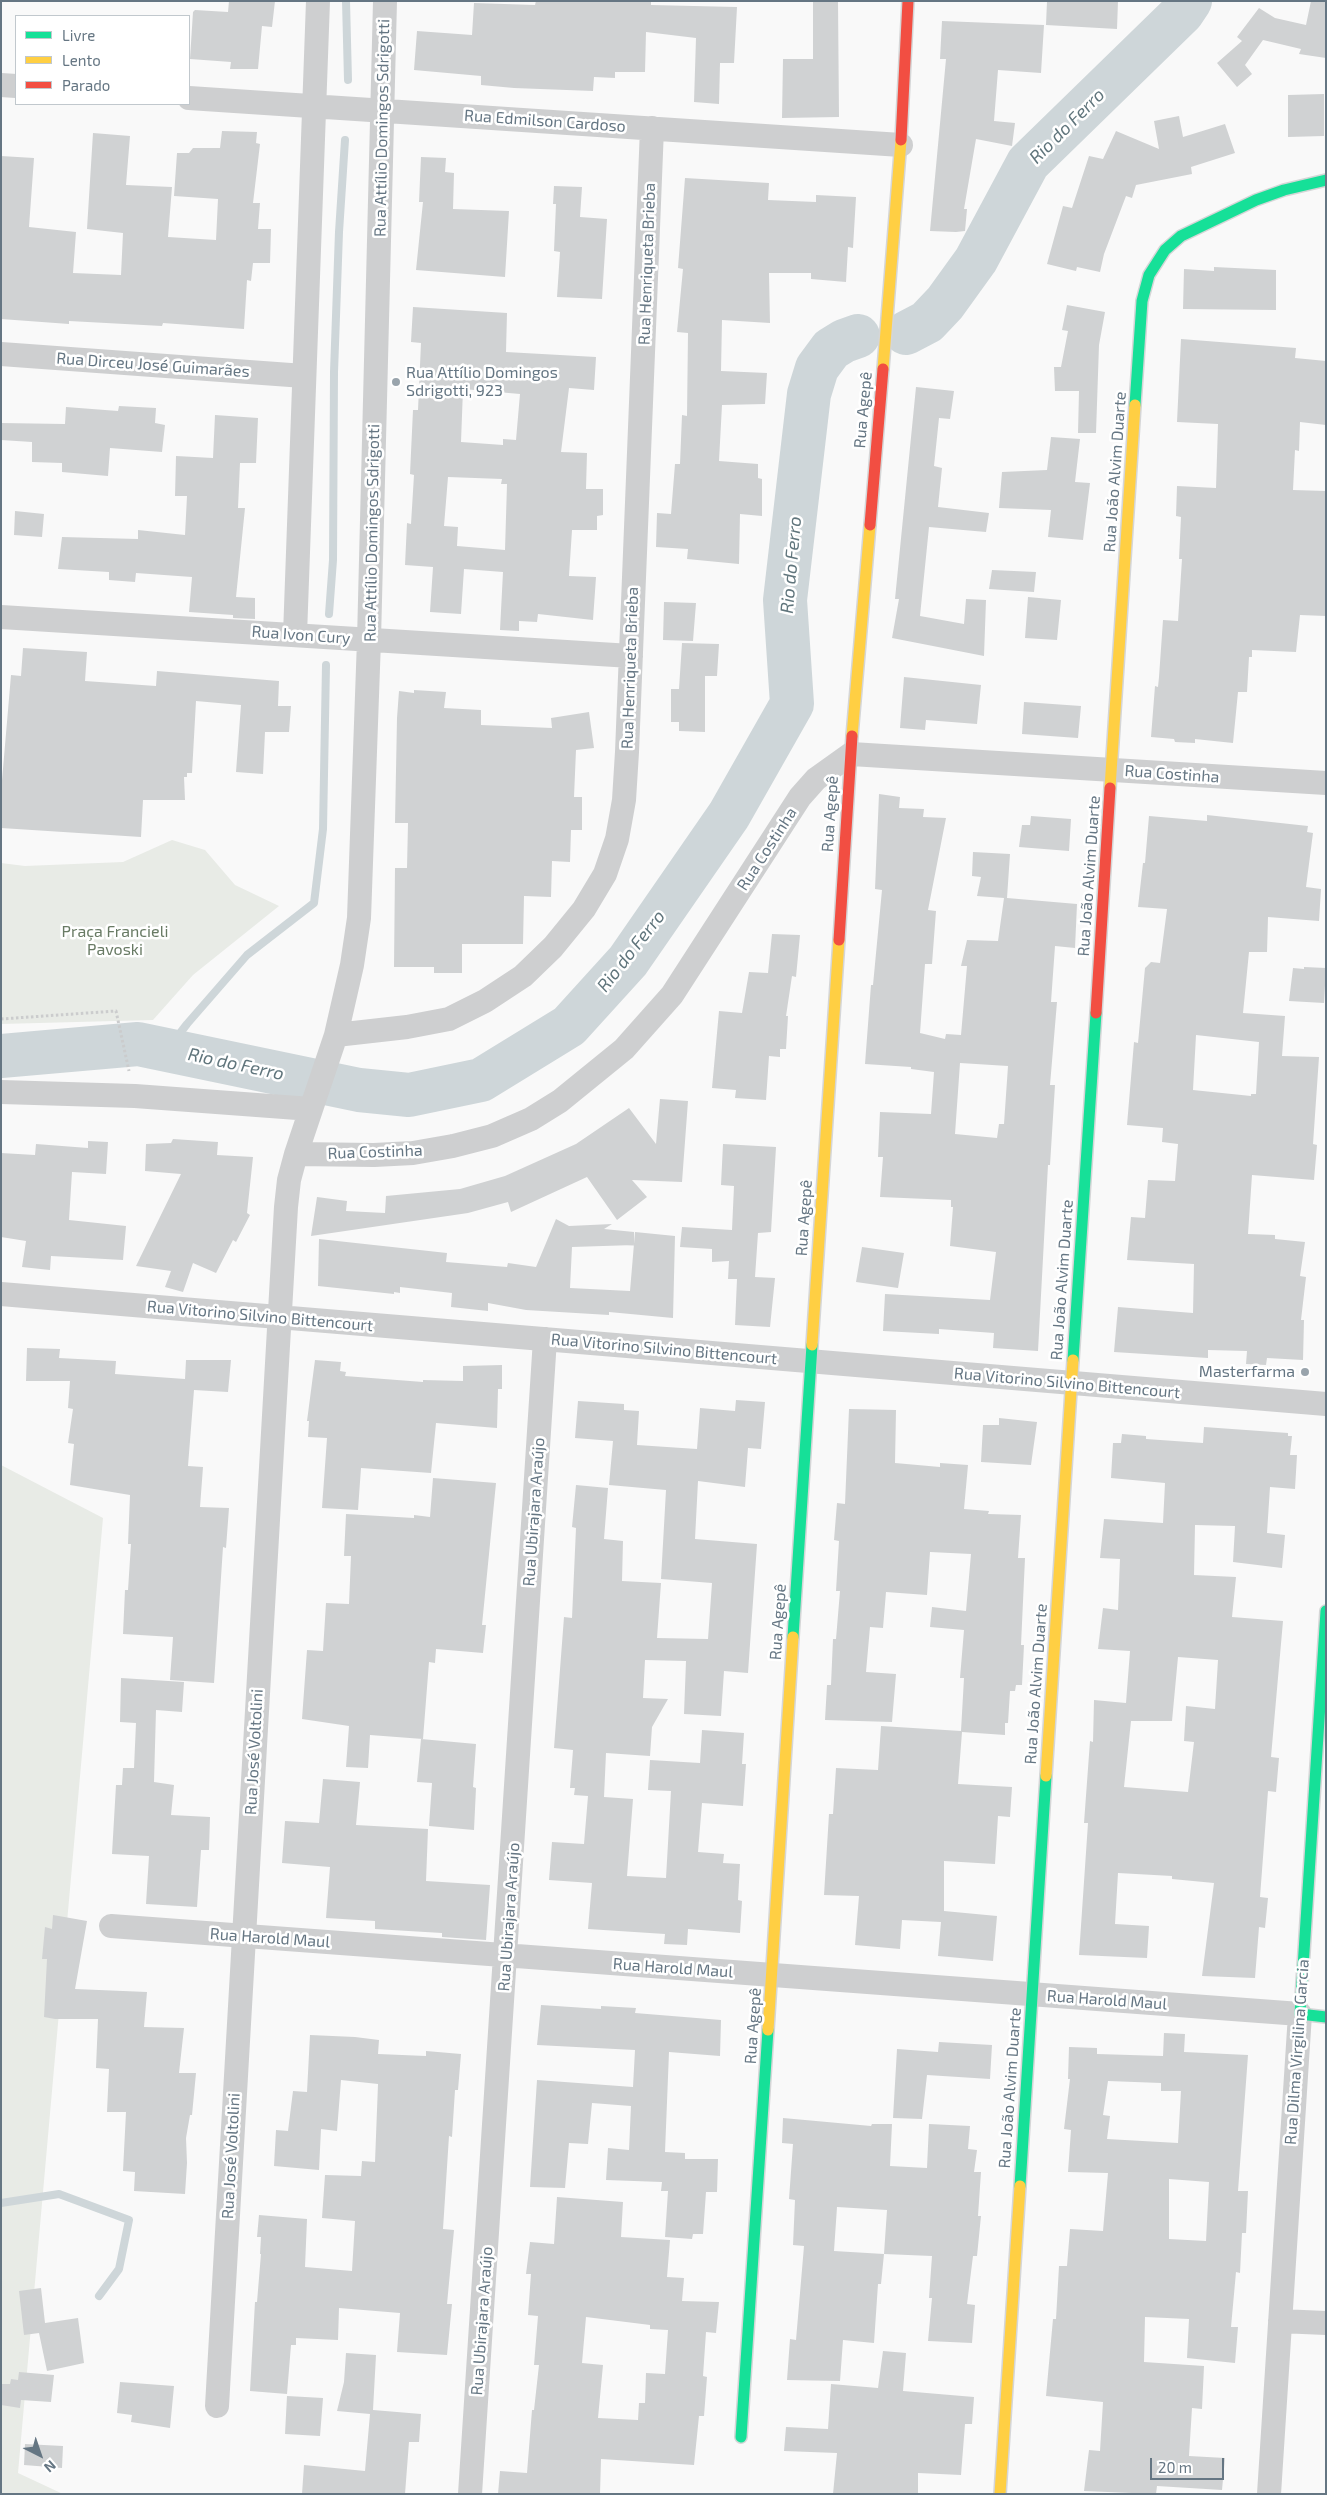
<!DOCTYPE html>
<html>
<head>
<meta charset="utf-8">
<style>
	body { margin:0 }
	#map { position:relative; width:1327px; height:2495px; overflow:hidden; background:#f9f9f9; font-family:"Exo 2",sans-serif }
	canvas { display:block }
	.frame { position:absolute; inset:0; border:2px solid #657683; pointer-events:none }
	.legend { position:absolute; left:15px; top:15px; width:175px; height:90px; box-sizing:border-box; background:#fff; border:1px solid #c1c8cd; margin:0; padding:6px 9px; list-style:none; font-size:15px; color:#657683 }
	.legend li { display:flex; align-items:center; gap:10px; height:25px }
	.legend b { width:25px; border:1px solid #c1c8cd }
	.north { position:absolute; left:15px; top:2430px; width:50px; height:50px; -webkit-text-stroke:4px #fff; paint-order:stroke; rotate:139deg; font-size:14px; font-weight:700; line-height:20px; text-align:center; color:#657683 }
	.north::after { content:''; display:block; margin:auto; width:18px; height:22px; background:#657683; clip-path:polygon(50% 0,100% 100%,50% 72%,0 100%) }
	.scale { position:absolute; left:1150px; top:2458px; width:74px; height:22px; box-sizing:border-box; border:2px solid #657683; border-top:0; padding-left:6px; font-size:15px; line-height:18px; white-space:nowrap; color:#657683; -webkit-text-stroke:4px #fff; paint-order:stroke }
</style>
</head>
<body>
<div id="map">
<canvas width="1327" height="2495"></canvas>
<div class="frame"></div>
<ul class="legend">
<li><b style="height:6px;background:#16e098"></b>Livre</li>
<li><b style="height:6px;background:#ffcf43"></b>Lento</li>
<li><b style="height:6px;background:#f24e42"></b>Parado</li>
</ul>
<div class="north">N</div>
<div class="scale">20 m</div>
</div>
<script>
const ctx = document.querySelector('canvas').getContext('2d');
ctx.lineJoin = 'round';
function fill(path, color) { ctx.fillStyle = color; ctx.fill(path, 'evenodd'); }
const poly = rows => new Path2D(rows.map(r => 'M' + r).join(''));
function trace(path, color, width, dash) { ctx.strokeStyle = color; ctx.lineWidth = width; ctx.lineCap = dash ? 'butt' : 'round'; ctx.setLineDash(dash || []); ctx.stroke(path); }
function write(font, color, halo, rows, align = 'center') {
  ctx.font = font + ' "Exo 2",sans-serif'; ctx.lineWidth = 5; ctx.setLineDash([]); ctx.textBaseline = 'middle'; ctx.strokeStyle = halo; ctx.fillStyle = color; for (const [text, x, y, turn = 0] of rows) {
    ctx.save(); ctx.translate(x, y); ctx.rotate((+turn || 0) * Math.PI / 180); ctx.textAlign = isNaN(turn) ? turn : align; if (halo) ctx.strokeText(text, 0, 0); ctx.fillText(text, 0, 0); ctx.restore();
  }
}
fill(poly([
	[172,840,205,850,235,885,279,906,193,975,153,1020,1,1024,1,863,25,866,123,862],
	[1,1465,103,1518,18,2473,63,2494,1,2494]
]), '#e8ebe6');
trace(poly([
	[346,1,348,80],
	[329,614,333,560,334,372,339,232,345,140],
	[167,1050,187,1024,247,955,314,903,323,829,326,665],
	[1,2203,59,2194,129,2220,119,2269,99,2296]
]), '#ced6d9', 8);
trace(poly([
	[906,333,927,322,945,303,976,260,1028,163,1182,13,1190,1],
	[1,1056,138,1044,359,1090,409,1095,481,1080,569,1026,628,961,729,815,792,704,785,600,809,394,817,368,831,349,844,341,858,336]
]), '#ced6d9', 44);
fill(poly([
	[229,1,275,1,272,27,262,26,258,69,230,69,231,62,190,59,193,12,195,10,228,12],
	[536,1,651,1,651,5,737,7,734,63,720,63,719,104,694,102,696,38,646,32,645,72,615,72,615,78,594,77,593,91,514,88,481,85,481,76,414,70,417,31,472,35,474,3,535,5],
	[813,1,838,1,839,117,782,118,783,59,813,59],
	[1047,1,1118,1,1117,29,1046,25],
	[1311,1,1326,1,1326,58,1299,54,1301,49,1263,40,1245,65,1252,74,1237,87,1217,63,1242,41,1237,37,1259,8,1275,18,1306,25],
	[942,21,1044,25,1041,73,998,70,994,121,1015,123,1012,146,976,139,964,209,967,209,965,231,956,232,930,231,946,59,940,59],
	[1324,94,1324,136,1288,137,1288,95],
	[1179,116,1183,137,1225,124,1235,153,1191,167,1192,174,1136,185,1132,198,1126,196,1104,254,1100,272,1077,267,1076,271,1047,264,1063,206,1072,208,1089,156,1103,159,1116,131,1159,149,1154,121],
	[222,131,257,132,256,143,260,144,253,203,260,203,258,229,271,229,270,263,253,263,251,281,247,280,244,329,163,323,162,326,69,321,69,324,1,319,1,156,34,158,29,227,76,232,73,273,121,275,123,233,87,229,93,133,130,136,126,185,172,187,168,237,216,240,218,199,174,196,177,153,189,153,193,148,220,148],
	[421,157,446,158,445,172,454,173,453,209,509,211,505,277,416,270,423,202,419,202],
	[685,178,769,183,768,200,816,202,816,195,856,197,853,248,848,247,846,282,811,279,811,273,769,273,770,323,722,320,721,371,767,373,765,404,722,405,719,461,758,464,758,478,762,479,762,516,740,514,739,564,687,559,688,549,656,547,657,513,671,514,675,464,680,464,682,415,687,416,688,333,677,332,683,269,678,268],
	[554,186,582,187,580,217,607,219,602,299,557,297,560,252,554,251,556,204,553,204],
	[1214,267,1276,270,1276,310,1183,309,1184,269,1214,271],
	[1067,305,1105,312,1099,345,1096,433,1078,433,1079,391,1055,391,1054,367,1061,367,1068,331,1062,330],
	[413,307,507,313,506,352,596,357,594,390,569,388,561,452,587,453,586,489,603,489,603,515,597,516,597,530,572,530,569,576,596,577,593,620,538,614,537,622,519,621,519,631,500,630,503,572,464,569,461,614,430,612,433,567,405,565,407,523,411,524,414,475,410,474,413,410,418,410,421,343,411,342],
	[463,389,520,394,516,440,503,439,503,445,461,442],
	[448,477,502,479,501,484,507,484,505,550,457,546,458,527,444,526],
	[1181,339,1296,348,1295,358,1326,361,1326,425,1300,422,1299,451,1295,450,1293,490,1326,491,1326,616,1300,615,1296,652,1252,650,1252,657,1249,657,1247,692,1238,692,1233,743,1195,739,1195,743,1175,742,1174,739,1151,737,1155,686,1158,687,1159,677,1163,620,1178,621,1182,559,1179,559,1181,517,1176,516,1177,486,1216,488,1218,424,1177,422],
	[916,387,954,391,950,419,939,418,934,466,942,468,938,507,989,513,986,532,929,527,920,616,964,624,966,599,986,600,984,656,892,638,899,599,895,599],
	[119,406,156,408,155,423,165,425,162,452,110,448,108,476,62,472,62,463,32,462,32,442,1,440,1,423,65,424,66,407,118,411],
	[215,415,258,418,256,463,240,463,238,508,245,508,236,597,255,598,255,619,233,618,233,615,189,612,192,577,136,573,135,582,109,580,109,572,58,569,62,537,138,539,138,530,185,535,187,496,175,496,176,456,213,458],
	[1051,437,1080,439,1075,482,1090,483,1083,540,1048,537,1051,510,999,508,1002,472,1047,470],
	[15,511,44,514,42,537,14,535],
	[992,570,1036,572,1034,592,989,589],
	[1028,597,1061,600,1057,640,1025,638],
	[664,602,696,603,693,641,663,640],
	[682,643,719,644,717,676,705,676,705,732,679,731,679,722,671,722,671,689,679,689],
	[23,648,87,652,85,681,156,686,157,671,279,681,278,706,291,706,289,732,265,732,263,774,236,772,241,705,196,701,192,773,187,773,187,777,184,777,185,800,143,800,141,837,1,828,1,792,11,675,21,676],
	[904,677,981,685,977,724,926,720,925,730,900,728],
	[414,690,446,692,444,708,481,710,481,725,552,728,551,718,589,712,594,748,576,750,574,797,582,797,582,830,571,830,570,862,552,861,551,897,524,896,523,944,462,944,462,973,434,973,434,967,394,967,395,868,407,868,408,823,395,823,397,718,399,691,414,693],
	[1024,702,1081,706,1078,738,1022,734],
	[879,794,900,797,899,808,924,809,923,817,946,818,928,910,936,911,932,964,925,964,920,1033,945,1039,946,1034,961,1035,967,966,961,966,967,940,998,941,1004,898,977,896,981,877,972,876,973,852,1010,854,1007,898,1077,904,1075,948,1055,946,1051,1002,1057,1002,1050,1085,1055,1085,1050,1165,1048,1165,1038,1351,993,1348,994,1333,939,1329,939,1334,883,1331,885,1294,990,1300,996,1252,950,1246,953,1207,951,1207,951,1200,880,1197,883,1157,878,1157,880,1112,931,1114,934,1072,911,1069,911,1067,865,1064,871,985,873,985,882,890,875,889],
	[960,1063,1008,1066,1004,1124,999,1124,997,1138,955,1134],
	[1207,815,1308,826,1307,832,1313,833,1306,887,1321,889,1319,921,1268,917,1267,952,1249,952,1243,1013,1285,1016,1282,1056,1319,1057,1313,1144,1317,1145,1314,1180,1252,1175,1248,1234,1275,1235,1275,1239,1305,1242,1300,1276,1306,1277,1301,1320,1304,1320,1303,1360,1267,1358,1266,1365,1246,1364,1247,1351,1208,1350,1208,1358,1114,1352,1118,1307,1193,1313,1194,1264,1127,1260,1131,1217,1145,1218,1148,1180,1175,1181,1178,1144,1162,1142,1163,1128,1127,1125,1134,1042,1138,1043,1145,968,1151,962,1160,963,1167,909,1138,907,1143,863,1145,863,1149,816,1207,821],
	[1196,1035,1259,1042,1256,1094,1251,1094,1251,1096,1193,1090],
	[1031,816,1071,819,1069,851,1019,847,1022,825,1030,825],
	[772,934,800,935,796,977,792,976,786,1016,788,1016,786,1049,780,1049,780,1057,769,1056,766,1100,735,1098,736,1090,712,1088,719,1011,742,1013,749,972,768,973],
	[1304,967,1326,968,1324,1003,1289,1001,1293,968,1304,969],
	[660,1099,688,1101,682,1182,632,1180,647,1197,617,1220,587,1177,511,1212,508,1202,468,1213,311,1236,317,1197,347,1201,346,1211,385,1213,386,1196,460,1189,505,1176,576,1144,629,1108,656,1144],
	[173,1139,218,1142,217,1155,253,1157,247,1213,250,1215,236,1242,233,1240,216,1273,193,1263,183,1292,165,1287,171,1271,136,1266,181,1174,145,1171,146,1144,171,1143],
	[88,1141,108,1142,106,1174,72,1172,69,1220,126,1226,123,1260,51,1256,50,1270,22,1267,26,1241,1,1237,1,1153,35,1155,36,1144,88,1148],
	[723,1144,776,1147,771,1232,758,1233,755,1277,775,1278,770,1327,735,1325,737,1279,728,1279,729,1261,712,1262,712,1249,680,1247,682,1227,732,1230,734,1186,721,1185],
	[556,1219,569,1226,612,1224,604,1229,634,1232,634,1245,572,1247,570,1288,630,1291,635,1232,675,1236,673,1318,609,1312,609,1315,526,1310,488,1303,488,1311,451,1307,452,1293,400,1287,400,1293,394,1292,394,1294,318,1286,319,1239,447,1253,446,1262,507,1267,508,1263,536,1267],
	[862,1247,904,1253,898,1288,856,1282],
	[27,1348,60,1349,59,1358,116,1361,115,1374,185,1379,186,1360,231,1360,228,1392,194,1390,188,1466,203,1467,200,1507,229,1508,226,1548,223,1547,214,1683,170,1680,173,1637,123,1634,125,1590,128,1590,131,1544,128,1544,130,1495,70,1485,74,1444,68,1443,73,1409,68,1408,70,1381,26,1381],
	[315,1360,341,1362,340,1371,346,1372,345,1376,423,1382,423,1380,463,1381,463,1366,502,1365,502,1389,498,1389,497,1428,436,1423,431,1473,361,1468,358,1510,322,1508,327,1438,308,1437,309,1421,307,1421],
	[736,1400,765,1402,761,1449,748,1448,745,1487,698,1481,695,1539,757,1544,748,1673,724,1671,721,1716,684,1714,686,1661,645,1660,643,1698,668,1699,652,1727,650,1756,606,1753,604,1797,633,1799,627,1876,666,1878,671,1791,648,1790,650,1760,700,1763,702,1730,744,1733,742,1764,746,1764,743,1806,702,1803,698,1852,724,1854,723,1863,740,1864,738,1900,742,1901,740,1933,688,1929,687,1945,664,1944,665,1934,588,1929,592,1883,549,1880,552,1842,584,1844,588,1796,574,1795,575,1788,570,1788,573,1750,554,1748,564,1617,572,1618,576,1528,572,1527,576,1485,608,1488,604,1539,623,1541,622,1581,661,1583,657,1638,708,1639,712,1583,661,1579,666,1490,609,1485,613,1441,575,1438,578,1401,624,1404,624,1410,639,1411,637,1445,697,1449,700,1408,735,1411],
	[849,1409,896,1410,895,1463,940,1467,940,1463,968,1465,964,1509,989,1511,988,1514,1021,1515,1018,1558,1025,1558,1021,1645,1024,1645,1022,1685,1016,1685,1015,1691,1010,1691,1008,1723,1005,1723,1005,1735,962,1732,958,1784,1012,1787,1010,1817,998,1816,995,1864,944,1861,944,1911,997,1916,993,1961,938,1956,941,1922,902,1920,900,1949,855,1945,859,1896,824,1895,829,1814,833,1814,836,1768,878,1770,881,1726,961,1731,964,1678,960,1678,964,1630,930,1627,932,1607,966,1611,971,1554,930,1552,927,1595,886,1592,883,1628,870,1627,866,1672,896,1674,892,1722,825,1720,827,1685,831,1685,833,1639,836,1639,840,1591,836,1591,839,1541,834,1540,837,1503,845,1504],
	[999,1418,1037,1422,1031,1465,981,1462,983,1425,999,1425],
	[1204,1427,1288,1433,1288,1436,1292,1436,1290,1455,1297,1455,1295,1489,1270,1487,1267,1533,1285,1535,1282,1568,1233,1562,1235,1526,1195,1525,1194,1575,1236,1577,1232,1617,1283,1621,1271,1757,1279,1758,1276,1792,1268,1791,1260,1897,1268,1898,1265,1928,1259,1927,1255,1978,1202,1976,1214,1883,1172,1879,1172,1876,1118,1873,1115,1924,1149,1926,1147,1958,1079,1955,1088,1823,1084,1823,1090,1741,1093,1742,1094,1700,1126,1703,1130,1651,1098,1649,1103,1608,1118,1610,1120,1559,1100,1558,1104,1519,1163,1523,1165,1483,1111,1478,1113,1443,1121,1443,1122,1434,1146,1436,1146,1439,1203,1443],
	[1178,1657,1218,1660,1215,1709,1186,1706,1184,1741,1194,1742,1188,1792,1124,1787,1131,1721,1172,1721],
	[433,1478,496,1483,482,1625,486,1625,483,1653,436,1649,435,1663,429,1662,423,1739,370,1735,368,1768,346,1767,349,1726,302,1719,307,1650,323,1651,326,1603,349,1604,351,1556,344,1556,346,1514,414,1518,414,1515,430,1517],
	[121,1678,184,1682,182,1712,156,1710,154,1782,174,1785,171,1815,210,1817,209,1850,201,1850,197,1907,146,1904,149,1856,112,1854,116,1785,122,1785,123,1768,134,1768,136,1723,120,1722],
	[421,1739,476,1744,473,1787,476,1788,474,1830,429,1826,432,1783,417,1782],
	[323,1779,360,1782,356,1825,428,1829,426,1881,490,1885,486,1940,442,1937,442,1933,375,1929,375,1921,326,1918,330,1867,282,1863,285,1821,319,1823],
	[53,1915,87,1921,75,1989,147,1992,144,2027,184,2028,179,2073,196,2073,192,2115,190,2115,186,2138,187,2163,185,2194,134,2191,135,2172,123,2171,126,2112,107,2112,109,2069,96,2068,98,2019,55,2019,44,2017,47,1959,42,1959,45,1927,52,1929],
	[541,2005,601,2009,601,2006,636,2008,635,2013,721,2020,720,2056,669,2052,665,2152,685,2153,685,2159,718,2159,717,2192,706,2192,703,2234,693,2234,692,2239,665,2237,668,2191,661,2191,662,2182,606,2180,608,2148,629,2150,631,2106,592,2103,588,2144,569,2143,565,2188,530,2187,537,2080,633,2087,635,2050,537,2045],
	[1164,2033,1185,2034,1184,2052,1248,2055,1238,2191,1248,2191,1246,2233,1242,2233,1240,2273,1236,2272,1231,2327,1238,2327,1235,2363,1187,2358,1189,2319,1145,2317,1144,2362,1204,2366,1202,2409,1192,2408,1189,2456,1225,2458,1222,2490,1157,2486,1156,2494,1084,2491,1089,2450,1100,2451,1103,2402,1046,2396,1053,2319,1056,2319,1059,2266,1067,2266,1070,2229,1103,2231,1108,2173,1068,2172,1071,2130,1064,2129,1070,2079,1068,2079,1069,2047,1097,2048,1097,2054,1163,2056],
	[1108,2081,1161,2083,1161,2091,1181,2091,1178,2143,1107,2139,1110,2116,1103,2115],
	[1169,2179,1209,2182,1206,2241,1169,2239],
	[310,2035,355,2037,379,2040,378,2054,426,2056,426,2051,461,2054,458,2090,455,2090,452,2137,449,2136,443,2229,454,2230,447,2304,452,2304,447,2355,397,2352,400,2313,339,2308,338,2340,296,2338,296,2345,291,2345,287,2394,250,2391,255,2302,257,2302,261,2254,260,2254,261,2237,257,2237,259,2215,307,2219,305,2267,352,2271,355,2221,322,2218,325,2175,361,2176,362,2161,375,2162,378,2084,341,2080,337,2131,321,2129,319,2170,274,2166,276,2130,288,2131,293,2091,307,2092],
	[939,2042,992,2045,990,2079,927,2075,922,2119,893,2118,897,2049,938,2052],
	[783,2118,871,2126,872,2124,892,2124,890,2166,927,2168,929,2124,970,2126,968,2149,977,2150,974,2172,981,2172,978,2216,981,2216,977,2256,973,2256,967,2304,975,2305,972,2343,928,2341,932,2298,929,2298,932,2256,884,2254,887,2210,837,2207,834,2251,884,2254,881,2284,878,2284,874,2343,843,2340,840,2381,787,2380,790,2339,796,2340,804,2246,793,2245,795,2200,789,2199,793,2144,782,2143],
	[557,2197,623,2202,621,2237,670,2240,667,2277,684,2278,682,2301,719,2302,716,2333,706,2332,703,2376,707,2377,704,2416,699,2416,694,2465,601,2459,600,2494,498,2494,500,2471,527,2473,532,2410,534,2410,539,2365,534,2365,538,2316,528,2315,531,2274,526,2274,530,2242,554,2244],
	[586,2317,650,2325,650,2329,668,2330,665,2374,646,2373,645,2403,639,2403,638,2420,598,2418,603,2365,582,2363],
	[41,2288,45,2323,78,2318,84,2363,47,2371,39,2333,24,2335,19,2291],
	[883,2351,906,2353,903,2391,974,2397,972,2424,965,2424,961,2475,918,2473,918,2494,833,2494,837,2453,784,2451,786,2427,828,2429,831,2384,878,2388],
	[346,2353,376,2355,373,2410,421,2414,419,2442,409,2442,405,2494,302,2494,304,2465,365,2471,370,2414,337,2411,344,2382],
	[19,2372,54,2375,51,2402,21,2400,20,2408,1,2405,1,2384,10,2384,11,2379,18,2380],
	[120,2382,174,2386,170,2428,131,2422,132,2415,117,2413],
	[287,2396,323,2398,320,2436,285,2434],
	[25,2444,63,2446,62,2468,24,2465]
]), '#d0d2d3');
const fast = poly([
	[1135,405,1142,301,1149,275,1165,250,1181,236,1256,200,1284,190,1326,180],
	[1073,1360,1096,1013],
	[1326,1611,1300,2014,1326,2017],
	[793,1637,812,1345],
	[1020,2186,1046,1776],
	[741,2437,768,2030]
]);
const slow = poly([
	[883,369,901,140],
	[852,736,870,525],
	[1110,788,1135,405],
	[812,1345,839,940],
	[1046,1776,1073,1360],
	[768,2030,793,1637],
	[1000,2494,1020,2186]
]);
const jam = poly([
	[901,140,908,1],
	[870,525,883,369],
	[839,940,852,736],
	[1096,1013,1110,788]
]);
trace(fast, '#d5d6d7', 14);
trace(slow, '#d5d6d7', 14);
trace(jam, '#d5d6d7', 14);
trace(poly([
	[1,1019,116,1011,129,1071]
]), '#cbcccd', 3, [2.5, 2.5]);
trace(poly([
	[1,85,16,86],
	[189,98,901,145],
	[1,354,304,376],
	[1,617,631,656],
	[295,635,318,1],
	[336,1035,407,1027,449,1019,485,1001,523,976,553,947,584,909,605,874,617,839,624,800,627,752,652,128],
	[1,1092,135,1096,311,1109],
	[296,1154,374,1155,413,1153,453,1146,492,1136,531,1119,560,1101,624,1049,672,995,800,797,816,779,851,754,1326,783],
	[1,1294,1326,1404],
	[111,1926,1300,2014,1269,2494],
	[1280,2321,1326,2323],
	[217,2406,286,1207,289,1180,296,1154,336,1035,352,965,359,918,369,640,385,1],
	[470,2494,545,1339]
]), '#cecfd0', 24);
trace(fast, '#16e098', 11);
trace(slow, '#ffcf43', 11);
trace(jam, '#f24e42', 11);
for (const [x, y, r, color] of [
	[396,382,5,"#99a4ac"],
	[1305,1372,5,"#99a4ac"]
]) { const dot = new Path2D(); dot.arc(x, y, r, 0, 2 * Math.PI); ctx.fillStyle = color; ctx.fill(dot); trace(dot, '#fff', 2); }
write('16px', '#657683', '#fff', [
	["Rua Edmilson Cardoso",545,121,4],
	["Rua Attílio Domingos Sdrigotti",382,128,-89],
	["Rua Henriqueta Brieba",647,264,-88],
	["Rua Dirceu José Guimarães",153,365,4],
	["Rua Agepê",863,410,-85],
	["Rua João Alvim Duarte",1115,472,-86],
	["Rua Attílio Domingos Sdrigotti",372,533,-89],
	["Rua Ivon Cury",301,635,4],
	["Rua Henriqueta Brieba",630,668,-88],
	["Rua Costinha",1172,774,4],
	["Rua Agepê",830,814,-86],
	["Rua Costinha",767,849,-57],
	["Rua João Alvim Duarte",1089,876,-86],
	["Rua Costinha",375,1152,-2],
	["Rua Agepê",804,1218,-86],
	["Rua João Alvim Duarte",1062,1280,-86],
	["Rua Vitorino Silvino Bittencourt",260,1316,5],
	["Rua Vitorino Silvino Bittencourt",664,1349,5],
	["Rua Vitorino Silvino Bittencourt",1067,1383,5],
	["Rua Ubirajara Araújo",534,1512,-86],
	["Rua Agepê",778,1622,-86],
	["Rua João Alvim Duarte",1036,1684,-86],
	["Rua José Voltolini",254,1752,-87],
	["Rua Ubirajara Araújo",509,1917,-86],
	["Rua Harold Maul",270,1938,4],
	["Rua Harold Maul",673,1968,4],
	["Rua Harold Maul",1107,2000,4],
	["Rua Agepê",753,2026,-86],
	["Rua Dilma Virgilina Garcia",1297,2052,-86],
	["Rua João Alvim Duarte",1010,2088,-86],
	["Rua José Voltolini",231,2156,-87],
	["Rua Ubirajara Araújo",482,2321,-86]
]);
write('16px', '#657683', '#fff', [
	["Rua Attílio Domingos",406,373],
	["Sdrigotti, 923",406,391],
	["Masterfarma",1295,1372,"right"]
], 'left');
write('16px', '#687a64', '#fff', [
	["Praça Francieli",115,932],
	["Pavoski",115,950]
]);
write('italic 18px', '#60757c', '#fff', [
	["Rio do Ferro",1067,126,-45],
	["Rio do Ferro",791,565,-85],
	["Rio do Ferro",631,951,-52],
	["Rio do Ferro",236,1064,12]
]);
</script>
</body>
</html>
